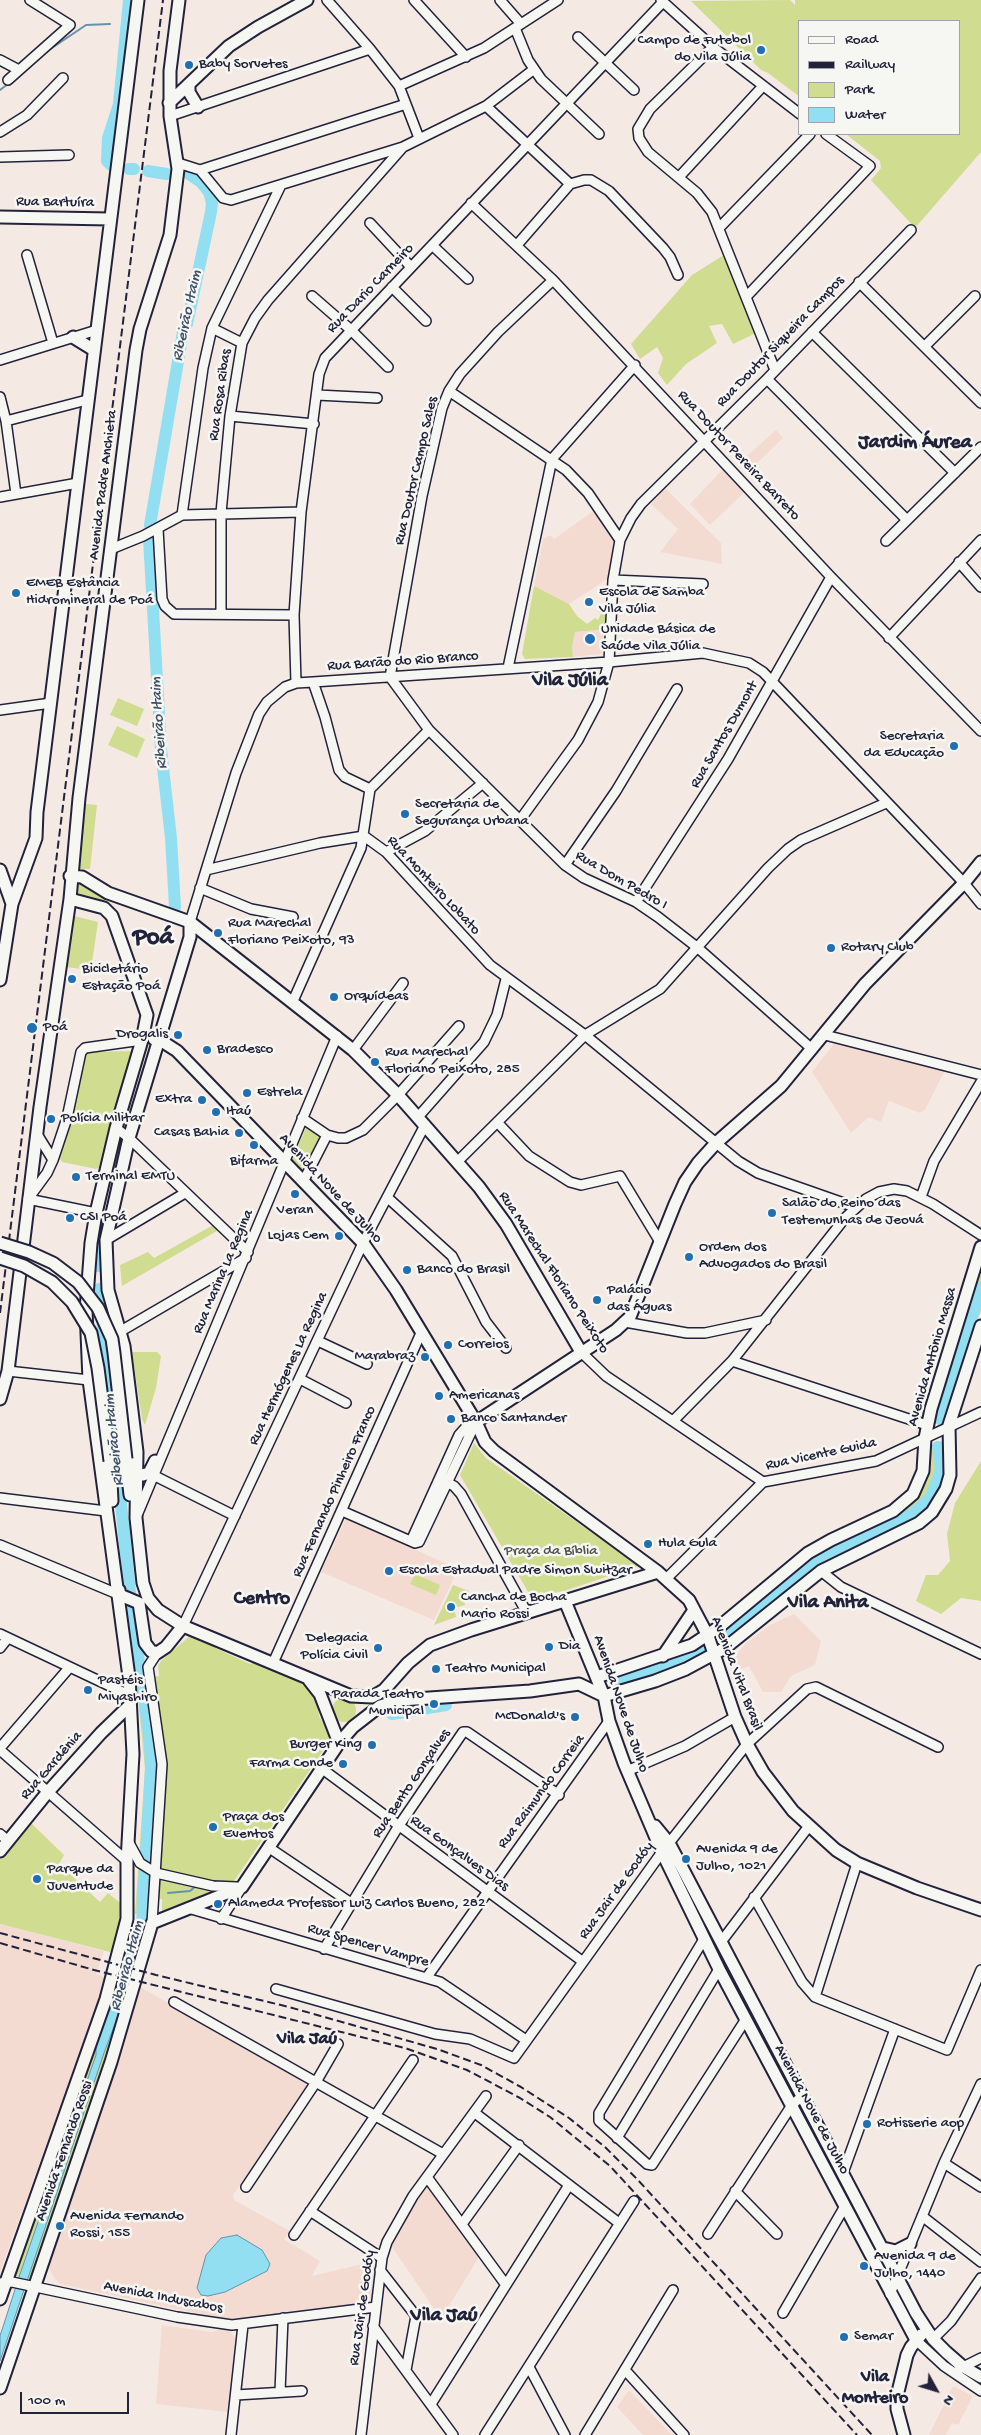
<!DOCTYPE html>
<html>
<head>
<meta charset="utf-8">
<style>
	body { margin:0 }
	#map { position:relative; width:981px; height:2435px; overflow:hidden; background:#f5eae3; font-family:"Gochi Hand",sans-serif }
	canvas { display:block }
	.legend { position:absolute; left:798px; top:20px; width:162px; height:115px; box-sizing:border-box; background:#f6f6f2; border:1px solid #a1a1a9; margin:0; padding:6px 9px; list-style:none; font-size:15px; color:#22223b }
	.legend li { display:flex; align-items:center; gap:10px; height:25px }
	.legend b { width:25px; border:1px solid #a1a1a9 }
	.north { position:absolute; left:911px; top:2365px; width:50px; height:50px; -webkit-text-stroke:4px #f6f6f2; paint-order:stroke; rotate:129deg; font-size:14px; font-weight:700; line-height:20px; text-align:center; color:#22223b }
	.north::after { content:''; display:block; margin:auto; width:18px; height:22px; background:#22223b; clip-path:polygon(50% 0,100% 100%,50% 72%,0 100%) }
	.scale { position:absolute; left:20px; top:2392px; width:109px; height:22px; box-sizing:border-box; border:2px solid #22223b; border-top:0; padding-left:6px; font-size:15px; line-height:18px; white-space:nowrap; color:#22223b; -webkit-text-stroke:4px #f6f6f2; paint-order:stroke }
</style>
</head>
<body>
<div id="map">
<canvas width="981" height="2435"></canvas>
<ul class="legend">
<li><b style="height:6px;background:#f6f6f2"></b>Road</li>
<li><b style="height:6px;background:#22223b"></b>Railway</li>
<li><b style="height:14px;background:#d0dc8f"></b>Park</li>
<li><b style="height:14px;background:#92dff2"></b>Water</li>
</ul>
<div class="north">N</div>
<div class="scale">100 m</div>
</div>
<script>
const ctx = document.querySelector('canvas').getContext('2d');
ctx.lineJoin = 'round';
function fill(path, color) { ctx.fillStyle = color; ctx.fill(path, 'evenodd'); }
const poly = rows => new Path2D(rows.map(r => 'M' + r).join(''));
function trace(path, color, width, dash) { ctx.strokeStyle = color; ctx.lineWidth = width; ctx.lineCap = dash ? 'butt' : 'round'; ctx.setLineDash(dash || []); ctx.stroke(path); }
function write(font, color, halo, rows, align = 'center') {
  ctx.font = font + ' "Gochi Hand",sans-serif'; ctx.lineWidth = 5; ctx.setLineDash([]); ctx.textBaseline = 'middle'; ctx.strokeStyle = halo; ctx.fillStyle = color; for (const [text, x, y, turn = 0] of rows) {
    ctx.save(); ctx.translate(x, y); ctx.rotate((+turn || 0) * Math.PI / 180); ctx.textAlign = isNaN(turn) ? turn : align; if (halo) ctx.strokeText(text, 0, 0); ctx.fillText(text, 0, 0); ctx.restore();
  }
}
fill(poly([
	[776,430,783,438,748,472,739,463],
	[724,468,746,491,710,525,690,504],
	[665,488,721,543,722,564,660,552,678,529,651,504],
	[596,509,615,541,609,578,569,604,534,586,543,539,550,535,554,539],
	[606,629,605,646,601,654,573,657,572,647,575,632],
	[836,1041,945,1070,925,1110,920,1113,889,1101,881,1122,869,1117,851,1133,812,1072],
	[346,1518,458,1569,434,1620,321,1572],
	[794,1614,821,1641,815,1665,791,1676,781,1692,763,1692,749,1666,734,1672,731,1663,745,1644,770,1625],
	[0,1924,104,1951,96,1974,107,1978,0,2272],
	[140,1987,308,2082,310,2086,233,2195,234,2200,290,2231,284,2239,320,2261,312,2276,375,2261,372,2305,237,2322,60,2284,53,2276,49,2268,50,2259],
	[426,2186,479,2257,441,2319,390,2244,410,2208],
	[162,2325,211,2332,227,2327,234,2336,236,2342,227,2412,156,2404],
	[953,2386,973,2396,958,2425,952,2423,946,2435,929,2435],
	[629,2390,672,2435,643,2435,617,2407]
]), '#f4dbd1');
fill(poly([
	[790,0,795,5,795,0,981,0,981,152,915,228,871,180,881,168,880,161,846,134,960,134,960,21,800,21,800,97,768,73,761,70,691,1],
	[727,253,744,295,754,334,733,344,722,324,709,326,717,343,686,364,667,385,658,373,663,358,657,347,640,359,631,344,692,275],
	[534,586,569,604,577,616,587,624,595,618,598,620,601,614,598,611,607,605,606,629,575,632,572,647,573,657,525,659,522,654],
	[118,698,144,709,137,726,110,715],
	[117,726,145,739,137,758,108,745],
	[85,804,97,805,90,869,78,869],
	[79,881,98,893,104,898,104,904,75,896,77,882],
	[74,916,98,922,91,970,65,967],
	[132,1051,108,1147,100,1167,96,1169,62,1162,59,1158,75,1104,86,1052],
	[307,1125,324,1137,303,1171,292,1160],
	[217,1223,222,1228,122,1286,120,1265,148,1252,154,1258],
	[981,1270,981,1310,946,1418,934,1425],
	[132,1352,157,1352,161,1356,156,1388,145,1425,142,1419],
	[943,1441,946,1462,944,1477,932,1503,920,1513,908,1521,826,1559,813,1567,724,1643,720,1632,806,1560,821,1551,892,1517,914,1502,927,1482,931,1469,931,1445],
	[474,1443,486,1458,639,1566,564,1591,531,1597,460,1475],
	[981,1461,981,1601,961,1598,941,1614,916,1601,926,1575,938,1575,950,1561,947,1534,955,1503],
	[415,1574,440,1585,436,1595,410,1584],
	[453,1585,469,1591,468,1594,463,1596,465,1605,454,1608,456,1617,434,1625],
	[192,1634,210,1639,215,1648,250,1664,260,1660,274,1666,314,1692,317,1696,319,1716,329,1733,329,1742,230,1887,162,1911,162,1899,150,1898,160,1768,149,1678,159,1676,158,1666,161,1661],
	[704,1644,706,1650,678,1663,617,1682,616,1676,663,1663],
	[136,1676,139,1676,149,1764,138,1914,135,1914,145,1769],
	'332 1710a12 12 0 1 1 24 0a12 12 0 1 1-24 0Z',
	[30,1822,64,1855,59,1864,100,1902,108,1893,124,1906,114,1953,0,1924,0,1859],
	[667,1850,891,2279,720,1955],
	[116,2024,107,2058,32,2280,28,2279,104,2053],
	[96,2044,96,2055,19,2277,15,2276]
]), '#d0dc8f');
const water = poly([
	[120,1981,130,1984,104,2053,0,2361,0,2336,19,2277,96,2055,96,2044,120,1981],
	[237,2235,262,2250,270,2264,267,2271,225,2292,208,2296,201,2295,197,2288,206,2255,221,2238,237,2235]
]);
fill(water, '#92dff2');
trace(water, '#6593a9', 1);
trace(poly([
	[46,52,86,25,110,24],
	[0,90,8,84],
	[168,1893,190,1891,196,1886]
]), '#6593a9', 2);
trace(poly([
	[111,165,107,161,108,138,119,104,129,0],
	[129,169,134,169],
	[148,171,167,174],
	[150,525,183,332,187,324,211,212,212,203,209,192,201,182,189,174],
	[149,539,161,750,171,838,175,907],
	[98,1266,103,1228],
	[99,1289,130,1592],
	[940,1419,981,1288],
	[725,1635,807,1565,822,1555,909,1516,921,1507,930,1498,939,1476,941,1467,938,1447],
	[618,1680,678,1661,704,1647],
	[392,1714,446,1705],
	[120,1998,142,1923,151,1768,150,1743,132,1611]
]), '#92dff2', 12);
const street = poly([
	[327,0,370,49,399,86,419,138],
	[414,0,466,57],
	[500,0,521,24],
	[661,0,713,47,800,114],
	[515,28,528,60,541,79,599,134],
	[578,37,634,90],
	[713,47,650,109,638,129,639,138,648,152,697,193,712,212,775,370],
	[0,60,19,70],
	[8,80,70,25,30,0],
	[399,86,484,48,558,0],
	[486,106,570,184],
	[170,116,370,49],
	[0,132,27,115,63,78],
	[0,157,69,155],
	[178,163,200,170,223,198,231,200,403,147,486,106,533,70],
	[200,170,406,104],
	[680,176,763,86],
	[570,184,584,180,591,180,609,191,663,248,670,257,678,275],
	[471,203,553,280,831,577,981,731],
	[370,223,411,267],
	[719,228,810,134],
	[432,245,468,279],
	[517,245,570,184],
	[27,255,53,343],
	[553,280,498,332,460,374,449,391,442,408,422,496,390,677,429,730,565,865,584,878,636,902,658,917,698,948,812,1049],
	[859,282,981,403],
	[392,287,426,321],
	[312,296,351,330,388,367],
	[747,296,870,166,826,134],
	[212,328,242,343],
	[812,332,955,473],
	[925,346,975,296],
	[0,360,97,330],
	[767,379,907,520],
	[449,391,566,470,588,493,620,540],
	[317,395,377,398],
	[0,397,6,421,16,494],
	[230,416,314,424],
	[6,421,87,400],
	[0,497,78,483],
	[182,515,203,368,212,328,281,185],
	[158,529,162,599,165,606,174,614,294,615],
	[886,541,981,447],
	[111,549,143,536,182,515,301,512],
	[959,562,981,587],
	[613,580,703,584],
	[221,614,221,513,230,416,242,343,255,318,268,300,403,147],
	[889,638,981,540],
	[508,668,552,459,635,365],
	[313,682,325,717,339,770,345,777,370,789],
	[296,683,294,615,301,512,319,374,325,358,663,2],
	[0,710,51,703],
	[520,820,578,740,598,702,609,662,613,580,620,540,631,518,641,504,767,379,911,230],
	[386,852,425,831,483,783],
	[565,865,616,791,677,689],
	[206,870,320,843,364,836,386,852,490,965,585,1035,738,1161,758,1173,855,1207],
	[200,888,251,909,293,917],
	[636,902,728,759,831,577],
	[190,922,236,773,259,714,267,702,285,687,296,683,313,682,609,662,703,653,749,663,763,672,964,883,981,904],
	[293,1001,361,848,370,789,429,730],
	[825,1035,981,1075],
	[353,1050,403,983],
	[418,1117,484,1042,497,1015,506,979],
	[302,1118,327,1135,338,1138,346,1138,363,1130,398,1095,459,1026],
	[497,1122,529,1156,570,1182,581,1185,620,1176,660,1242],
	[116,1128,129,1138,248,1252],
	[37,1134,53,1160],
	[457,1162,585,1035,660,989,768,868,788,849,801,840,886,803],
	[304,1180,327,1135],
	[921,1197,934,1161,981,1082],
	[388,1198,452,1256,486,1322,506,1348],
	[96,1213,28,1199,47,1173,53,1160,67,1118,81,1052,85,1048,142,1040],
	[106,1240,185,1193],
	[625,1322,687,1333,705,1333,766,1320],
	[121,1331,246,1258],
	[318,1341,367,1364],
	[581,1352,606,1376,763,1482],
	[732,1361,927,1425],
	[8,1371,89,1380],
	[300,1379,346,1403],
	[673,1421,732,1361,845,1218,866,1199,879,1192,894,1189,907,1191,933,1204,981,1235],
	[153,1475,235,1516],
	[440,1479,454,1486,461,1494,527,1613],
	[0,1498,106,1511],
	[342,1511,415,1543,419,1542,476,1422],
	[138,1513,337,1036],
	[411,1541,459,1435,467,1426,476,1422],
	[0,1545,120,1595],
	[821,1571,841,1587,981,1654],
	[667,1578,763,1482,876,1461,981,1412],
	[183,1626,363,1243,425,1125],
	[0,1634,129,1695],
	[0,1648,8,1638],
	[273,1663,421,1333],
	[0,1748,69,1668],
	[0,1750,127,1861],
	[321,1768,582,1961],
	[627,1771,685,1746,735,1717],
	[0,1834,8,1841],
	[128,1841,140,1863,156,1873,213,1886,237,1887],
	[268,1847,351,1903],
	[754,1897,802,1982,815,1997,947,2050,981,1970],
	[188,1908,440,1982,526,2040],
	[221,1919,242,1887],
	[152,1923,162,1764,148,1667,157,1653],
	[704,1939,599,2113,599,2121,647,2164,652,2165,746,2019],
	[721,1942,809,1826],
	[324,1949,398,1827,463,1732,467,1732,559,1795],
	[427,1977,609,1721],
	[276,1989,435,2034,470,2039,514,2058,662,1852,747,1744,807,1689,816,1687,938,1747],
	[815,1997,857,1863],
	[174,2002,443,2154],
	[475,2113,619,2223],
	[617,2138,719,1969],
	[944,2163,981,2187],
	[843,2173,895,2029],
	[427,2177,506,2285],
	[246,2187,316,2082,338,2044],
	[735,2191,777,2234],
	[310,2211,382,2258],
	[922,2216,981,2262],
	[462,2224,519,2145],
	[708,2234,792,2105,801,2097],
	[294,2235,413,2060],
	[380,2270,416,2316,406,2370],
	[0,2283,12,2282,177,2317,232,2325,376,2307],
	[890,2294,944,2163,981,2084],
	[783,2313,845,2206],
	[373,2326,453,2435],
	[933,2339,951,2321,981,2278],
	[916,2340,944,2366,981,2391],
	[529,2367,565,2435],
	[959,2369,981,2358],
	[625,2370,684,2435],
	[280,2392,283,2318],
	[236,2395,302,2391],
	[431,2404,569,2185],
	[231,2435,243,2325],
	[361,2435,382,2258,387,2242,413,2196,486,2096],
	[485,2435,634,2201],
	[585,2435,673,2290]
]);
const secondary = poly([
	[189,84,189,92,198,107],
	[169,103,229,46,258,27,307,0],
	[0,217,110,219],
	[73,337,94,350],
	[0,870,12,904],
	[70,876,82,877,108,893,190,922,353,1050,398,1095,479,1187,506,1224,581,1352],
	[190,922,190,937,129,1138,106,1240,108,1290,124,1346,137,1452,136,1518,143,1583,148,1598,158,1610,183,1626,351,1696,372,1697,384,1690,408,1663,430,1645,471,1630,658,1572],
	[0,980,12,904,36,838,37,812,138,0],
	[154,1039,160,1040,177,1051,363,1243,396,1290,476,1422,485,1442,494,1451,658,1572,689,1600,708,1636,735,1717,747,1744,763,1772,793,1811,836,1850,857,1863,917,1888,981,1910],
	[0,1399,8,1371,40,1107,70,899,79,798,136,350,140,329,170,235,178,169,170,116,170,71,179,0],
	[476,1422,616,1330,630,1317,675,1204,685,1182,698,1163,716,1143,781,1086,865,984,964,883,981,862],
	[126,1459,130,1495],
	[110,1461,112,1501],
	[132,1473,143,1475,149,1473,155,1461],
	[119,1590,120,1595,139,1603,145,1643,151,1651,157,1653,166,1647,183,1626],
	[565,1601,604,1696,609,1721,624,1763,662,1852,719,1969,916,2340],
	[663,1656,694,1610],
	[597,1677,692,1645,719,1627,808,1553,831,1540,893,1511,913,1494,923,1471,925,1438,931,1409,981,1247],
	[309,1680,320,1694,339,1743],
	[655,1826,669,1843,677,1858,916,2313,933,2339,946,2352,962,2366,981,2377],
	[0,1851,47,1793,101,1733,130,1705],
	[883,2248,896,2251,910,2244],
	[0,2299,106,1999,127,1919,127,1861,133,1754,129,1677,89,1380,86,1310,91,1243,96,1213,116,1128,142,1040,147,1015,112,916,104,908,70,899],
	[0,2388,111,2062,152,1923,242,1887,339,1743,353,1727,380,1706,401,1700,530,1691,579,1684,604,1696,655,1681,686,1669,725,1648,821,1571,919,1523,932,1512,946,1489,950,1475,949,1425,981,1326],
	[904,2435,897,2409,897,2396,907,2355,911,2347,921,2335]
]);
trace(street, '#22223b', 12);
trace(secondary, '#22223b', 15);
trace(street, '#f6f6f2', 9);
trace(secondary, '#f6f6f2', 11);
trace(poly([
	[0,1313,163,0],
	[0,1933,156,1975,289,2007,437,2049,481,2065,521,2087,569,2118,605,2147,637,2179,872,2435],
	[0,1943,94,1970,405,2048,467,2070,520,2098,550,2117,610,2166,857,2435]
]), '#22223b', 2, [8, 4]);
const secondaryBridge = poly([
	[0,1243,29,1252,53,1263,78,1282,98,1308,112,1339,114,1353,126,1459],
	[0,1258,24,1266,52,1282,72,1302,91,1333,98,1368,110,1461]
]);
trace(secondaryBridge, '#22223b', 15, []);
trace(secondaryBridge, '#f6f6f2', 11);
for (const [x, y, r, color] of [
	[761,50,5,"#1f6fb2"],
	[189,65,5,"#1f6fb2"],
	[16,593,5,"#1f6fb2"],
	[589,602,5,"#1f6fb2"],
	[590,639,6,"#1f6fb2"],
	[954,746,5,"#1f6fb2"],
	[405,814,5,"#1f6fb2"],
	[218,933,5,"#1f6fb2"],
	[831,948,5,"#1f6fb2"],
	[72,979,5,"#1f6fb2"],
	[334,997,5,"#1f6fb2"],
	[32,1028,6,"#1f6fb2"],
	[178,1035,5,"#1f6fb2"],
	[207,1050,5,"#1f6fb2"],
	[375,1062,5,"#1f6fb2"],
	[247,1093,5,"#1f6fb2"],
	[202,1100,5,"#1f6fb2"],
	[216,1112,5,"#1f6fb2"],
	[51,1119,5,"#1f6fb2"],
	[239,1133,5,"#1f6fb2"],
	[254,1145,5,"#1f6fb2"],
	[76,1177,5,"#1f6fb2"],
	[295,1194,5,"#1f6fb2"],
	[772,1213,5,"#1f6fb2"],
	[70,1218,5,"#1f6fb2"],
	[339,1236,5,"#1f6fb2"],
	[689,1257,5,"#1f6fb2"],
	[407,1270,5,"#1f6fb2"],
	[597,1300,5,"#1f6fb2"],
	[448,1345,5,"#1f6fb2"],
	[425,1357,5,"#1f6fb2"],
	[439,1396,5,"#1f6fb2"],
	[451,1419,5,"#1f6fb2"],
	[648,1544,5,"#1f6fb2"],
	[389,1571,5,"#1f6fb2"],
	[451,1607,5,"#1f6fb2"],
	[549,1647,5,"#1f6fb2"],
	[378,1648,5,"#1f6fb2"],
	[436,1669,5,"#1f6fb2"],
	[88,1690,5,"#1f6fb2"],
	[434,1704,5,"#1f6fb2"],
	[575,1717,5,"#1f6fb2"],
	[372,1745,5,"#1f6fb2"],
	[343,1764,5,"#1f6fb2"],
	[213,1827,5,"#1f6fb2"],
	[686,1859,5,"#1f6fb2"],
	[37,1879,5,"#1f6fb2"],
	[218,1904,5,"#1f6fb2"],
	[867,2124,5,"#1f6fb2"],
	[60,2226,5,"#1f6fb2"],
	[864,2266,5,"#1f6fb2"],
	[844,2337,5,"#1f6fb2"]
]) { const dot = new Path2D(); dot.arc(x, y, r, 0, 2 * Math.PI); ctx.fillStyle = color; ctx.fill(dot); trace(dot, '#f6f6f2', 2); }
write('15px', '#22223b', '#f6f6f2', [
	["Campo de Futebol",751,41,"right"],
	["do Vila Júlia",751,58,"right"],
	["Baby Sorvetes",199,65],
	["EMEB Estância",26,584],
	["Hidromineral de Poá",26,601],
	["Escola de Samba",599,593],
	["Vila Júlia",599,610],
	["Unidade Básica de",601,630],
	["Saúde Vila Júlia",601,647],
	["Secretaria",944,737,"right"],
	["da Educação",944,754,"right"],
	["Secretaria de",415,805],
	["Segurança Urbana",415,822],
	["Rua Marechal",228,924],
	["Floriano Peixoto, 93",228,941],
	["Rotary Club",841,948],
	["Bicicletário",82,970],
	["Estação Poá",82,987],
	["Orquídeas",344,997],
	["Poá",43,1028],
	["Drogalis",168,1035,"right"],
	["Bradesco",217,1050],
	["Rua Marechal",385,1053],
	["Floriano Peixoto, 285",385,1070],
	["Estrela",257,1093],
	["Extra",192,1100,"right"],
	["Itaú",226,1112],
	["Polícia Militar",61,1119],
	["Casas Bahia",229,1133,"right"],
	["Bifarma",254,1162,"center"],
	["Terminal EMTU",86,1177],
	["Salão do Reino das",782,1204],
	["Testemunhas de Jeová",782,1221],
	["Veran",295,1211,"center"],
	["CSI Poá",80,1218],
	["Lojas Cem",329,1236,"right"],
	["Ordem dos",699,1248],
	["Advogados do Brasil",699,1265],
	["Banco do Brasil",417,1270],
	["Palácio",607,1291],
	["das Águas",607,1308],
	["Correios",458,1345],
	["Marabraz",415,1357,"right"],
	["Americanas",449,1396],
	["Banco Santander",461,1419],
	["Hula Gula",658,1544],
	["Escola Estadual Padre Simon Switzar",399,1571],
	["Cancha de Bocha",461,1598],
	["Mario Rossi",461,1615],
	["Delegacia",368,1639,"right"],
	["Polícia Civil",368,1656,"right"],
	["Dia",559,1647],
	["Teatro Municipal",446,1669],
	["Pastéis",98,1681],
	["Miyashiro",98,1698],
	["Parada Teatro",424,1695,"right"],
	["Municipal",424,1712,"right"],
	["McDonald's",565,1717,"right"],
	["Burger King",362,1745,"right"],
	["Farma Conde",333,1764,"right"],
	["Praça dos",223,1818],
	["Eventos",223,1835],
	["Avenida 9 de",696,1850],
	["Julho, 1021",696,1867],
	["Parque da",47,1870],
	["Juventude",47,1887],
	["Alameda Professor Luiz Carlos Bueno, 282",228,1904],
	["Rotisserie aop",877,2124],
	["Avenida Fernando",70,2217],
	["Rossi, 155",70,2234],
	["Avenida 9 de",874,2257],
	["Julho, 1440",874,2274],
	["Semar",854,2337]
], 'left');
write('15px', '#22223b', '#f6f6f2', [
	["Rua Bartuíra",55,203,1],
	["Rua Dario Carneiro",371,289,-46],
	["Rua Doutor Siqueira Campos",781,342,-46],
	["Rua Rosa Ribas",221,395,-82],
	["Rua Doutor Pereira Barreto",738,456,47],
	["Rua Doutor Campo Sales",417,471,-77],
	["Avenida Padre Anchieta",104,485,-83],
	["Rua Barão do Rio Branco",403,662,-4],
	["Rua Santos Dumont",725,735,-60],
	["Rua Dom Pedro I",621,881,30],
	["Rua Monteiro Lobato",433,886,47],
	["Avenida Nove de Julho",330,1189,47],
	["Rua Marina La Regina",224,1272,-67],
	["Rua Marechal Floriano Peixoto",553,1273,57],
	["Avenida Antônio Massa",933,1357,-74],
	["Rua Hermógenes La Regina",289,1369,-65],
	["Rua Vicente Guida",821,1455,-12],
	["Rua Fernando Pinheiro Franco",335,1492,-66],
	["Avenida Vital Brasil",736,1674,69],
	["Avenida Nove de Julho",620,1704,71],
	["Rua Gardênia",52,1766,-49],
	["Rua Bento Gonçalves",412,1784,-56],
	["Rua Raimundo Correia",542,1792,-54],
	["Rua Gonçalves Dias",459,1854,36],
	["Rua Jair de Godóy",617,1891,-54],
	["Rua Spencer Vampre",368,1946,16],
	["Avenida Nove de Julho",811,2110,62],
	["Avenida Fernando Rossi",65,2151,-71],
	["Avenida Induscabos",163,2298,11],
	["Rua Jair de Godóy",363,2308,-82]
]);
write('15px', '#4e5050', '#f6f6f2', [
	["Praça da Bíblia",551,1552]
]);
write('italic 16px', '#3e5169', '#f6f6f2', [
	["Ribeirão Itaim",188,316,-78],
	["Ribeirão Itaim",160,723,-94],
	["Ribeirão Itaim",115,1440,-96],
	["Ribeirão Itaim",128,1966,-75]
]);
write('bold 18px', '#22223b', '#f6f6f2', [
	["Vila Jaú",307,2040],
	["Vila",875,2378],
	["Monteiro",875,2399]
]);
write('bold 20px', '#22223b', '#f6f6f2', [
	["Jardim Áurea",915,444],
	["Vila Júlia",570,682],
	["Centro",262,1600],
	["Vila Anita",828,1604],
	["Vila Jaú",444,2317]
]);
write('bold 25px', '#22223b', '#f6f6f2', [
	["Poá",153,939]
]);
</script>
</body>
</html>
